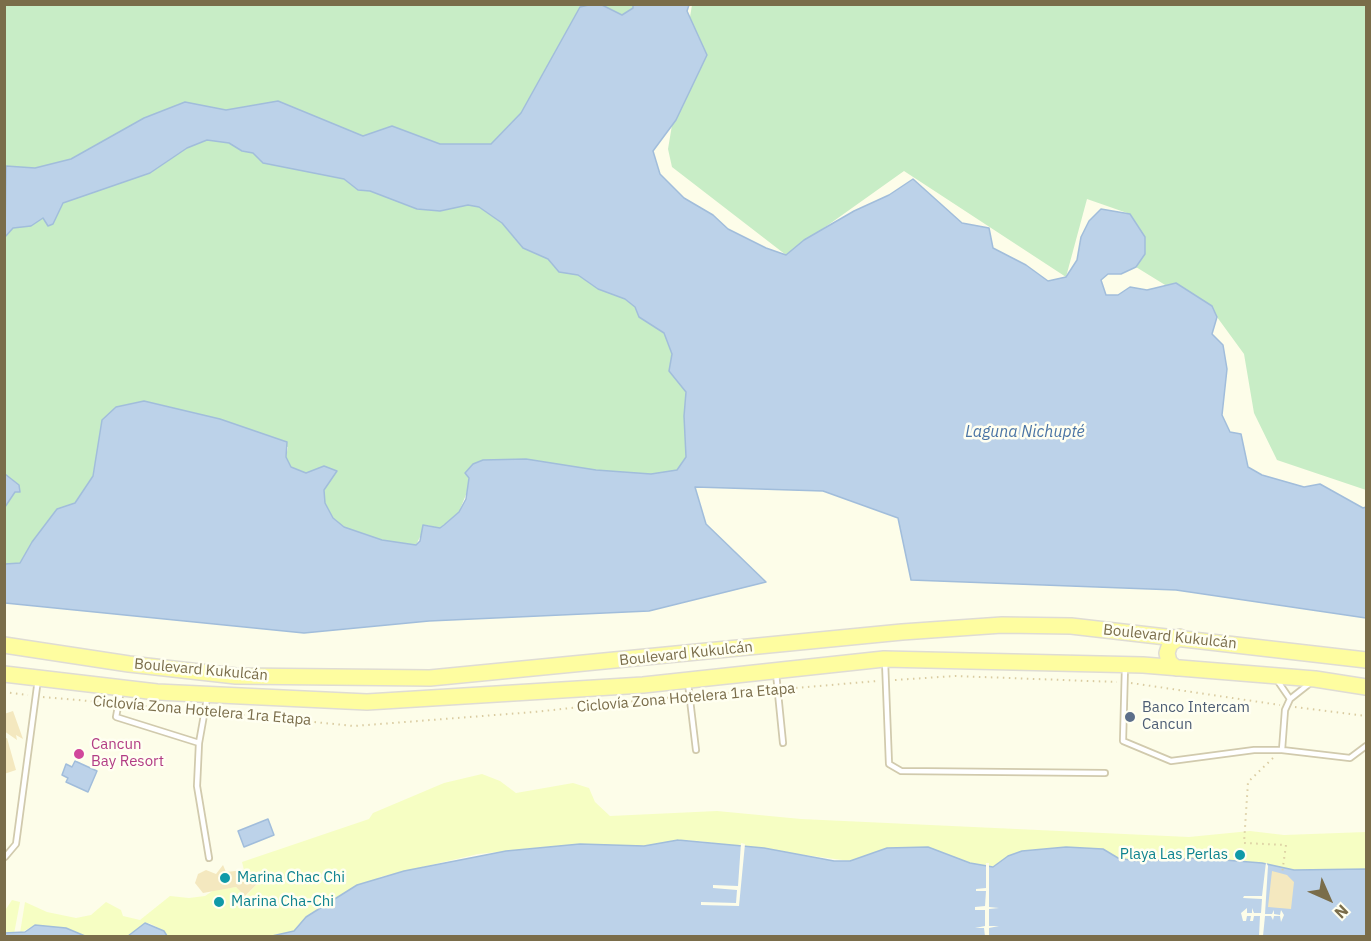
<!DOCTYPE html>
<html>
<head>
<meta charset="utf-8">
<style>
	body { margin:0 }
	#map { position:relative; width:1371px; height:941px; overflow:hidden; background:#fdfde9; font-family:"IBM Plex Sans",sans-serif }
	canvas { display:block }
	.frame { position:absolute; inset:0; border:6px solid #7a6d4a; pointer-events:none }
	.north { position:absolute; left:1299px; top:869px; width:60px; height:60px; -webkit-text-stroke:4px #fffff1; paint-order:stroke; rotate:135deg; font-size:16px; font-weight:700; line-height:24px; text-align:center; color:#7a6d4a }
	.north::after { content:''; display:block; margin:auto; width:21px; height:27px; background:#7a6d4a; clip-path:polygon(50% 0,100% 100%,50% 72%,0 100%) }
</style>
</head>
<body>
<div id="map">
<canvas width="1371" height="941"></canvas>
<div class="frame"></div>
<div class="north">N</div>
</div>
<script>
const ctx = document.querySelector('canvas').getContext('2d');
ctx.lineJoin = 'round';
function fill(path, color) { ctx.fillStyle = color; ctx.fill(path, 'evenodd'); }
const poly = rows => new Path2D(rows.map(r => 'M' + r).join(''));
function trace(path, color, width, dash) { ctx.strokeStyle = color; ctx.lineWidth = width; ctx.lineCap = dash ? 'butt' : 'round'; ctx.setLineDash(dash || []); ctx.stroke(path); }
function write(font, color, halo, rows, align = 'center') {
  ctx.font = font + ' "IBM Plex Sans",sans-serif'; ctx.lineWidth = 5; ctx.setLineDash([]); ctx.textBaseline = 'middle'; ctx.strokeStyle = halo; ctx.fillStyle = color; for (const [text, x, y, turn = 0] of rows) {
    ctx.save(); ctx.translate(x, y); ctx.rotate((+turn || 0) * Math.PI / 180); ctx.textAlign = isNaN(turn) ? turn : align; if (halo) ctx.strokeText(text, 0, 0); ctx.fillText(text, 0, 0); ctx.restore();
  }
}
fill(poly([
	[5,5,593,5,580,7,521,113,491,144,440,144,392,126,363,136,278,101,226,110,185,102,144,118,71,159,35,168,5,167],
	[602,5,633,5,633,8,622,15],
	[692,5,1366,5,1366,490,1277,460,1254,413,1244,354,1217,317,1136,267,1145,254,1130,214,1087,199,1066,277,904,171,786,255,672,167,668,149],
	[207,140,229,143,242,151,253,153,263,163,344,179,358,190,370,191,417,209,440,211,468,205,479,207,502,223,523,248,548,259,559,272,578,275,598,289,625,299,635,307,639,317,664,333,672,354,669,371,686,391,684,416,686,457,677,470,651,474,596,470,526,459,483,460,469,478,469,487,459,512,440,528,426,525,416,545,382,540,344,527,333,518,325,503,324,490,337,471,324,466,306,473,291,467,286,457,288,447,102,420,93,476,83,492,75,503,57,509,32,542,20,563,5,564,5,507,15,492,20,492,19,485,5,474,5,237,13,228,31,226,43,218,48,226,63,203,150,173,187,148]
]), '#c8edc6');
fill(poly([
	[482,774,500,781,516,793,573,783,589,788,595,802,610,816,717,811,801,819,1189,837,1250,831,1284,835,1366,832,1366,869,1294,870,1262,863,1199,858,1136,861,1118,858,1103,849,1008,856,993,867,970,863,928,847,887,848,850,861,699,841,678,840,644,846,580,844,478,854,380,877,299,924,294,931,272,936,167,936,164,931,149,923,128,936,85,936,66,928,35,925,20,933,25,902,47,912,76,918,91,915,106,902,121,910,123,916,140,920,170,896,189,898,205,896,214,890,236,887,246,896,258,883,244,870,242,862,369,819,373,813,444,783],
	[12,900,20,902,14,934,5,933,4,912]
]), '#f6fec3');
const water = poly([
	[593,4,602,5,622,15,633,8,633,5,689,5,687,11,707,55,676,120,653,151,660,174,684,198,713,215,728,229,766,248,786,255,804,240,854,211,889,195,913,179,962,223,989,228,993,248,1026,265,1048,281,1066,277,1077,260,1081,237,1089,221,1101,209,1130,214,1145,237,1145,254,1136,267,1121,274,1108,274,1101,280,1106,295,1118,295,1130,287,1147,290,1176,283,1212,306,1217,317,1212,334,1223,345,1227,369,1222,415,1230,432,1241,434,1248,467,1262,475,1304,487,1320,484,1363,508,1366,507,1366,618,1176,590,911,580,898,518,823,491,695,487,706,524,766,582,649,611,429,621,304,633,5,603,5,564,20,563,32,542,57,509,75,503,93,476,102,420,116,407,144,401,220,419,287,442,286,457,291,467,306,473,324,466,337,471,324,490,325,503,333,518,344,527,382,540,416,545,420,541,423,525,440,528,444,525,459,512,466,499,469,478,465,473,473,464,483,460,526,459,596,470,651,474,677,470,686,457,684,416,686,392,669,371,672,354,664,333,639,317,635,307,625,299,598,289,578,275,559,272,548,259,523,248,502,223,479,207,468,205,440,211,417,209,370,191,358,190,344,179,263,163,253,153,242,151,229,143,207,140,187,148,150,173,63,203,53,224,48,226,43,218,31,226,13,228,5,237,6,166,35,168,71,159,144,118,185,102,226,110,278,101,363,136,392,126,440,144,491,144,521,113,580,7,593,4],
	[5,474,19,485,20,492,15,492,5,507,5,474],
	[75,761,97,771,88,792,66,782,68,778,62,775,66,764,72,767,75,761],
	[268,819,274,835,244,847,238,831,268,819],
	[678,840,764,848,834,861,850,861,887,848,928,847,970,863,993,867,1008,856,1022,851,1066,847,1103,849,1118,858,1136,861,1199,858,1262,863,1294,870,1366,869,1366,936,272,936,294,931,306,917,357,885,404,871,506,851,580,844,644,846,678,840],
	[145,923,164,931,167,936,128,936,145,923],
	[35,925,66,928,85,936,5,936,4,933,25,932,35,925]
]);
fill(water, '#bcd2e9');
trace(water, '#a1bddb', 1.5);
fill(poly([
	[741,843,745,844,739,906,701,905,701,902,736,903,737,890,713,888,713,885,738,886],
	[1266,862,1268,866,1265,914,1272,914,1274,910,1274,914,1280,915,1281,910,1284,915,1281,922,1280,916,1274,916,1273,920,1271,916,1265,916,1263,936,1259,936,1260,916,1254,916,1253,921,1250,921,1251,916,1247,916,1246,921,1243,921,1241,913,1247,908,1247,913,1252,913,1252,908,1254,913,1261,913,1262,899,1243,898,1244,896,1262,896],
	[986,863,989,863,989,907,999,908,989,909,989,926,999,926,989,928,989,936,985,936,984,928,975,928,985,926,985,910,975,910,975,907,985,906,986,891,976,891,976,889,986,888]
]), '#fdfde9');
fill(poly([
	[13,711,23,739,16,735,17,740,4,731,4,714],
	[7,738,16,770,4,774,4,739],
	[223,865,226,872,244,870,258,883,245,896,236,887,203,893,195,883,198,874,206,870,216,874],
	[1272,871,1287,875,1294,882,1291,909,1268,907]
]), '#f4e8bf');
const lane = poly([
	[885,661,889,764,901,771,1105,773],
	[1125,667,1123,741,1171,761,1254,750,1282,750,1350,758,1366,746],
	[776,673,783,743],
	[1277,680,1290,699,1285,710,1282,750],
	[688,683,696,750],
	[121,690,116,717,199,743],
	[207,698,199,743,197,786,209,858],
	[1290,699,1309,684],
	[5,857,16,844,38,679]
]);
const primary = poly([
	[4,645,129,664,236,676,430,678,902,632,1002,625,1071,626,1366,660],
	[1176,668,1169,662,1167,653,1170,644,1180,637],
	[4,674,157,692,367,702,643,685,884,659,1143,665,1315,679,1366,687]
]);
trace(lane, '#d1caad', 8);
trace(primary, '#dfdcd4', 18);
trace(poly([
	[895,680,955,676,1117,682],
	[1131,683,1280,705],
	[784,689,877,681],
	[4,692,28,695],
	[697,695,769,690],
	[43,697,112,703],
	[127,704,199,711],
	[1295,707,1366,716],
	[213,712,354,726,534,712,683,696],
	[4,741,7,741],
	[1273,758,1248,782,1244,843,1286,845,1282,874]
]), '#dacca1', 2, [1.5, 4.5]);
trace(lane, '#fff', 4.5);
trace(primary, '#fefda0', 15);
for (const [x, y, r, color] of [
	[1130,717,6,"#5c6f8a"],
	[79,754,6,"#d1479c"],
	[1240,855,6,"#0f9aa8"],
	[225,878,6,"#0f9aa8"],
	[219,902,6,"#0f9aa8"]
]) { const dot = new Path2D(); dot.arc(x, y, r, 0, 2 * Math.PI); ctx.fillStyle = color; ctx.fill(dot); trace(dot, '#fffff1', 2); }
write('15px', '#7a6d4a', '#fffff1', [
	["Boulevard Kukulcán",1170,637,6],
	["Boulevard Kukulcán",686,654,-6],
	["Boulevard Kukulcán",201,670,5],
	["Ciclovía Zona Hotelera 1ra Etapa",686,698,-5],
	["Ciclovía Zona Hotelera 1ra Etapa",202,711,5]
]);
write('15px', '#4e5e75', '#fffff1', [
	["Banco Intercam",1142,708],
	["Cancun",1142,725]
], 'left');
write('15px', '#b23c85', '#fffff1', [
	["Cancun",91,745],
	["Bay Resort",91,762]
], 'left');
write('15px', '#0d838f', '#fffff1', [
	["Playa Las Perlas",1228,855,"right"],
	["Marina Chac Chi",237,878],
	["Marina Cha-Chi",231,902]
], 'left');
write('italic 16px', '#4b75a5', '#fffff1', [
	["Laguna Nichupté",1025,432]
]);
</script>
</body>
</html>
